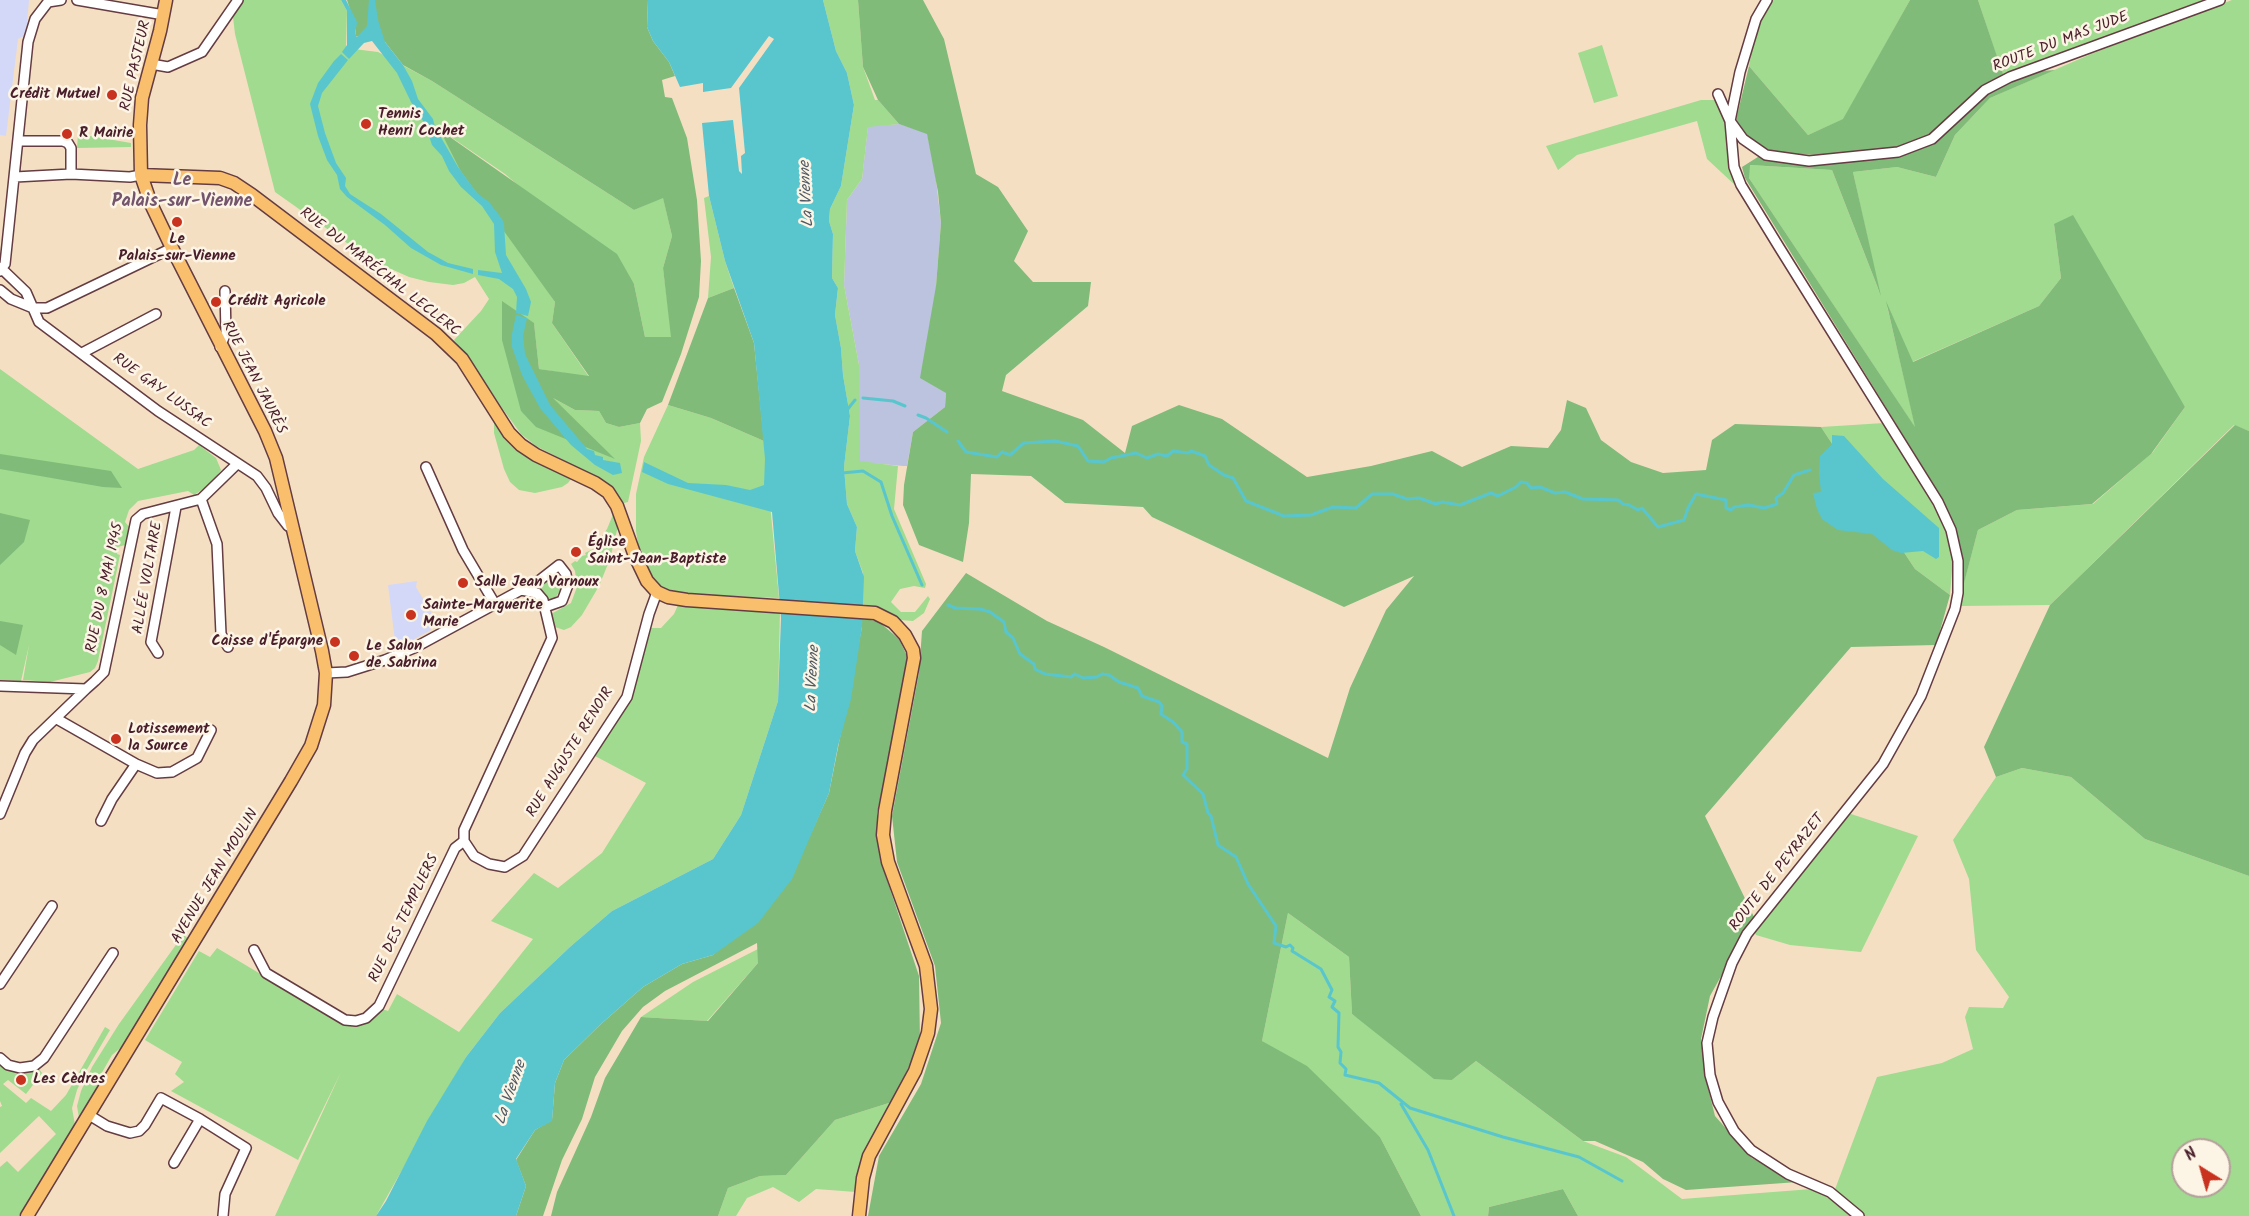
<!DOCTYPE html>
<html>
<head>
<meta charset="utf-8">
<style>
	body { margin:0 }
	#map { position:relative; width:2249px; height:1216px; overflow:hidden; background:#f5dfc3; font-family:Kalam,sans-serif }
	canvas { display:block }
	.north { position:absolute; left:2171px; top:1138px; width:60px; height:60px; box-sizing:border-box; background:#fcf5e5; border:2px solid #b59f9b; border-radius:50%; rotate:323deg; font-size:16px; font-weight:700; line-height:24px; text-align:center; color:#4a1f2b }
	.north::after { content:''; display:block; margin:auto; width:21px; height:27px; background:#c8321e; clip-path:polygon(50% 0,100% 100%,50% 72%,0 100%) }
</style>
</head>
<body>
<div id="map">
<canvas width="2249" height="1216"></canvas>
<div class="north">N</div>
</div>
<script>
const ctx = document.querySelector('canvas').getContext('2d');
ctx.lineJoin = 'round';
function fill(path, color) { ctx.fillStyle = color; ctx.fill(path, 'evenodd'); }
const poly = rows => new Path2D(rows.map(r => 'M' + r).join(''));
function trace(path, color, width, dash) { ctx.strokeStyle = color; ctx.lineWidth = width; ctx.lineCap = dash ? 'butt' : 'round'; ctx.setLineDash(dash || []); ctx.stroke(path); }
function write(font, color, halo, rows, align = 'center') {
  ctx.font = font + ' Kalam,sans-serif'; ctx.lineWidth = 5; ctx.setLineDash([]); ctx.textBaseline = 'middle'; ctx.strokeStyle = halo; ctx.fillStyle = color; for (const [text, x, y, turn = 0] of rows) {
    ctx.save(); ctx.translate(x, y); ctx.rotate((+turn || 0) * Math.PI / 180); ctx.textAlign = isNaN(turn) ? turn : align; if (halo) ctx.strokeText(text, 0, 0); ctx.fillText(text, 0, 0); ctx.restore();
  }
}
fill(poly([
	[0,0,29,0,26,35,18,39,6,136,0,135],
	[417,581,416,587,432,614,428,617,431,630,396,649,388,585]
]), '#d3d8f9');
fill(poly([
	[899,124,927,133,935,171,941,223,936,286,946,393,945,407,913,432,907,466,903,466,859,462,859,365,844,285,847,200,862,179,868,126]
]), '#bcc3de');
fill(poly([
	[244,0,341,0,347,11,346,48,378,52,432,81,634,210,663,197,672,236,663,268,672,338,645,337,634,284,505,174,442,131,555,302,552,323,589,377,539,369,534,324,521,411,613,458,551,397,575,410,599,411,606,423,619,427,640,423,641,441,628,502,624,503,613,489,592,475,536,446,521,434,502,408,475,367,454,340,481,311,489,299,475,277,464,283,453,285,429,282,409,277,371,260,275,192,235,34,233,17],
	[823,0,858,0,863,67,875,100,878,100,899,124,868,127,862,179,847,200,844,285,859,365,860,461,898,466,894,509,926,584,925,588,914,586,900,589,891,602,901,612,915,612,928,596,930,599,924,613,913,621,900,620,875,606,861,604,863,573,855,551,857,527,847,504,844,467,850,416,843,375,841,348,835,315,838,288,832,278,833,234,829,221,830,209,841,186,854,105,847,73,836,51],
	[1772,0,1910,0,1844,119,1808,135,1749,66,1754,38,1764,14],
	[1978,0,2208,0,2003,75],
	[2232,0,2249,0,2249,431,2234,425,2050,605,1961,606,1963,586,1978,530,2017,510,2093,504,2153,452,2185,407,2054,224,2061,278,2039,306,1912,362,1887,306,1916,429,1749,178,1749,165,1832,170,1879,291,1853,172,1897,167,1936,177,1955,135,1990,98,2091,54],
	[1602,45,1618,96,1594,103,1578,53],
	[1701,100,1715,100,1725,118,1726,138,1736,186,1707,159,1697,121,1577,155,1558,170,1546,146],
	[78,134,131,143,131,147,77,148],
	[709,196,725,261,734,288,708,298,711,257,704,198],
	[0,369,138,469,194,450,199,445,216,458,221,470,211,484,194,495,188,491,138,501,129,510,125,522,130,528,125,545,118,547,117,554,120,555,98,661,95,668,90,672,50,682,23,680,29,645,21,681,0,680],
	[668,405,711,418,764,441,779,598,679,594,659,586,648,572,638,544,636,531,636,494,644,457],
	[494,418,568,475,571,479,568,483,562,487,535,493,519,490,510,482,504,469,494,433],
	[1884,423,1943,522,1953,558,1950,595,1915,569,1821,427],
	[614,512,618,526,610,559,599,586,582,615,571,627,564,630,555,627,551,614,571,603,577,587,575,571,571,564,575,561,577,562,582,556,586,555,585,553,593,549,607,529],
	[557,571,562,576,564,585,555,598,550,601,537,588],
	[678,605,724,606,780,611,778,701,741,815,713,859,612,911,571,946,500,1013,466,1057,376,1216,275,1216,341,1072,298,1160,171,1091,184,1082,175,1074,182,1062,145,1040,199,951,210,957,217,948,346,1025,363,1025,377,1016,382,1009,388,1011,397,994,459,1032,533,939,491,921,534,873,558,888,602,853,646,783,595,756,633,695,650,628,661,628,674,614],
	[2022,768,2071,777,2145,839,2249,876,2249,1216,1863,1216,1834,1192,1877,1077,1942,1063,1973,1049,1965,1017,1969,1007,2003,1008,2009,997,1976,950,1969,879,1953,840,1996,777],
	[2183,1150,2219,1150,2219,1186,2183,1186],
	[1848,813,1918,836,1861,952,1790,945,1756,935,1754,931],
	[1288,913,1349,957,1352,1014,1452,1080,1476,1061,1583,1141,1626,1157,1682,1199,1812,1189,1838,1203,1852,1216,1578,1216,1563,1189,1489,1207,1488,1216,1421,1216,1380,1137,1262,1041],
	[183,935,188,938,124,1045,112,1055,100,1076,99,1086,79,1118,77,1106,81,1091,92,1067,119,1024],
	[758,949,758,963,707,1021,641,1017,693,982],
	[105,1027,110,1030,86,1071,77,1090,72,1108,75,1125,19,1216,0,1216,0,1167,7,1161,18,1172,56,1134,39,1116,0,1153,0,1107,2,1106,0,1101,0,1063,8,1069,22,1073,39,1069,42,1073,26,1094,8,1080,3,1084,26,1103,31,1098,51,1111,66,1095],
	[892,1102,864,1157,856,1192,816,1189,799,1202,773,1187,747,1198,736,1216,718,1216,728,1188,760,1176,786,1175,835,1120]
]), '#a0db8f');
fill(poly([
	[347,0,648,0,647,27,653,41,669,62,675,76,662,80,665,97,672,98,687,138,697,200,701,261,699,297,681,354,662,402,647,409,640,423,619,427,606,423,599,411,575,410,553,398,615,459,536,427,521,411,502,340,502,301,534,323,539,369,589,376,552,323,555,302,460,170,440,130,617,254,634,284,645,337,671,337,663,268,672,236,663,198,634,210,432,81,403,65,385,42,355,36,356,28],
	[858,0,923,0,944,39,976,174,998,187,1028,231,1014,261,1033,282,1091,282,1088,306,1006,375,1002,391,1083,420,1125,453,1132,426,1179,405,1222,419,1307,477,1371,466,1432,451,1462,467,1511,446,1548,448,1561,430,1567,400,1586,408,1601,440,1631,462,1663,473,1706,470,1712,440,1735,424,1821,427,1915,569,1950,595,1936,645,1851,647,1705,816,1754,917,1710,996,1701,1039,1706,1080,1715,1116,1752,1158,1798,1182,1686,1190,1663,1179,1643,1162,1595,1141,1583,1141,1476,1061,1452,1080,1434,1079,1352,1014,1349,957,1288,913,1262,1041,1307,1066,1380,1137,1421,1216,868,1216,879,1156,921,1084,941,1023,935,966,897,862,892,816,919,673,922,631,966,573,1047,621,1104,647,1328,758,1350,688,1386,610,1414,576,1344,607,1152,517,1143,507,1065,503,1031,476,971,474,969,523,963,562,919,545,903,505,904,485,913,432,945,407,946,393,920,378,936,286,941,223,938,192,927,134,899,124,878,100,863,67],
	[1910,0,1978,0,2003,74,2055,70,1990,98,1955,135,1936,177,1897,167,1853,172,1881,296,1832,170,1750,165,1749,178,1915,427,1886,301,1913,362,2039,306,2061,278,2054,224,2073,215,2185,407,2151,454,2092,504,2017,510,1978,530,1963,587,1962,553,1953,523,1941,497,1745,178,1742,167,1761,155,1824,162,1818,155,1778,153,1760,146,1743,133,1736,120,1749,66,1808,135,1843,119],
	[734,288,754,343,764,441,711,418,668,405,708,298],
	[2235,425,2249,431,2249,876,2145,839,2071,777,2022,768,1996,777,1984,747,2050,605],
	[0,454,111,471,122,488,103,487,0,469],
	[0,513,30,520,24,542,0,565],
	[862,619,878,621,899,639,907,656,907,677,877,813,880,859,919,976,920,1043,892,1102,835,1120,786,1175,760,1176,728,1188,718,1216,551,1216,557,1192,591,1117,605,1078,641,1017,708,1021,758,963,757,943,665,991,643,1007,622,1031,595,1077,582,1119,562,1160,543,1216,516,1216,526,1186,516,1160,535,1130,552,1120,555,1083,564,1060,601,1024,643,987,682,964,713,955,812,831,829,793,862,627],
	[0,621,23,625,16,655,0,645],
	[1563,1189,1578,1216,1488,1216,1489,1207]
]), '#80bb7a');
fill(poly([
	[341,0,346,0,357,22,355,35,357,37,367,26,369,0,375,0,378,20,385,42,403,65,412,81,418,99,433,119,435,127,458,167,477,193,489,202,502,219,504,224,506,255,526,289,531,302,528,316,516,313,517,297,513,289,499,279,478,275,478,270,502,273,495,252,494,224,482,206,461,187,449,171,442,156,432,145,425,124,411,102,397,73,372,41,364,43,349,59,342,52,347,45,347,11],
	[648,0,823,0,836,51,847,73,854,105,841,186,830,209,829,221,833,234,832,278,838,288,835,315,841,348,843,375,850,416,844,467,847,504,857,527,855,551,864,577,862,627,851,699,838,746,829,793,792,879,758,923,713,955,682,964,643,987,601,1024,564,1060,555,1083,552,1121,535,1130,516,1159,526,1186,516,1216,376,1216,386,1201,427,1121,466,1057,500,1013,571,946,612,911,713,859,741,815,778,701,781,618,772,512,668,484,642,472,644,462,688,483,726,485,750,490,764,485,765,459,754,343,725,261,709,196,702,123,733,120,739,171,742,174,741,156,745,153,739,88,774,39,769,36,731,88,703,92,703,83,680,87,669,62,653,41,647,27],
	[341,54,348,60,322,93,318,106,325,133,336,163,346,178,345,186,350,194,381,214,428,252,448,263,473,269,473,274,441,265,411,248,385,225,347,197,340,189,337,175,327,160,318,136,310,104,318,83,334,61],
	[516,315,527,318,523,336,525,354,550,405,587,449,594,451,595,455,603,457,603,460,620,463,622,473,613,475,595,465,571,445,540,408,522,375,512,347,512,334],
	[1832,435,1844,436,1883,479,1939,528,1939,557,1936,559,1923,551,1901,553,1892,550,1872,534,1838,530,1822,519,1817,509,1813,493,1821,492,1819,473,1820,456,1832,444]
]), '#59c6ce');
trace(poly([
	[863,398,893,401,905,406],
	[847,410,855,400],
	[918,415,926,418,947,432],
	[958,441,966,452,997,457,1002,452,1010,455,1024,443,1055,441,1078,446,1088,461,1104,462,1111,458,1136,453,1147,458,1158,454,1167,456,1173,451,1188,453,1191,451,1205,456,1209,465,1224,475,1233,478,1246,501,1284,516,1311,515,1333,507,1356,508,1372,494,1393,494,1407,499,1419,498,1436,504,1442,502,1460,505,1491,493,1498,496,1516,487,1521,482,1527,483,1531,488,1540,487,1555,493,1565,492,1583,499,1618,500,1623,504,1629,505,1638,510,1642,508,1658,527,1684,520,1688,508,1696,494,1726,500,1726,508,1731,510,1734,507,1749,505,1764,508,1777,504,1776,498,1783,493,1794,475,1810,470],
	[842,473,863,471,881,482,892,516,922,585],
	[948,605,955,608,980,609,990,612,1004,622,1006,632,1013,638,1020,654,1034,664,1035,669,1045,674,1071,677,1075,674,1083,678,1097,677,1102,674,1109,675,1119,682,1138,688,1142,696,1159,702,1162,706,1161,714,1173,722,1182,732,1182,742,1187,744,1187,769,1183,775,1203,794,1208,813,1211,816,1218,845,1236,857,1248,884,1276,926,1274,943,1286,947,1290,945,1293,948,1292,951,1321,969,1332,990,1329,997,1335,1001,1332,1007,1339,1013,1338,1047,1341,1052,1340,1063,1346,1069,1345,1075,1379,1083,1410,1108,1503,1137,1579,1157,1622,1181],
	[1401,1104,1428,1150,1454,1216]
]), '#59c6ce', 3);
const minor = poly([
	[77,0,164,15],
	[1767,0,1756,19,1740,72,1730,121,1734,167,1741,185,1779,247,1938,502,1951,530,1958,561,1958,593,1955,609,1921,696,1883,764,1747,934,1732,963,1713,1017,1707,1043,1710,1075,1718,1102,1734,1131,1751,1150,1788,1174,1830,1192,1859,1216],
	[151,64,168,67,202,52,238,0],
	[1718,94,1730,121,1743,139,1766,155,1809,161,1898,152,1932,139,1985,90,2010,77,2220,0],
	[19,141,63,141,68,143,71,148,71,174],
	[15,177,71,174,130,177,141,175],
	[2,269,26,292,39,322,158,411,257,476,266,488,278,513,288,526,293,526],
	[0,271,5,264,28,42,35,19,48,2,61,0],
	[0,290,11,299,33,308,47,308,172,248],
	[220,347,226,333,225,291],
	[82,353,156,314],
	[426,467,463,550,495,604],
	[201,499,217,544,221,634,228,647],
	[527,590,559,565,566,574,568,585,562,601,545,607],
	[158,653,151,642,176,507],
	[0,686,86,689,95,681,104,672,136,520,143,514,201,499,237,464],
	[57,719,136,764,157,773,172,772,197,758,211,730],
	[0,814,25,753,33,740,86,689],
	[101,821,112,799,136,764],
	[464,841,474,856,489,864,505,867,523,856,627,697,649,614,657,592],
	[254,950,266,973,345,1020,356,1021,366,1018,379,1006,455,848,464,841,464,830,552,638,543,600,537,593,521,590,414,648,385,660,347,672,326,673],
	[0,984,52,906],
	[0,1058,8,1065,20,1068,34,1066,44,1058,113,953],
	[89,1115,107,1126,130,1133,139,1131,145,1125,161,1098,200,1119,246,1148,225,1194,223,1216],
	[174,1163,200,1119]
]);
const major = poly([
	[141,175,220,178,234,183,252,195,436,334,462,359,509,433,521,445,536,455,595,483,608,492,617,506,635,556,647,581,657,592,668,597,687,600,875,613,893,622,905,635,913,650,914,658,885,811,883,835,888,862,926,966,931,1009,928,1033,915,1071,869,1156,863,1178,859,1216],
	[27,1216,291,781,311,746,324,705,326,673,322,651,276,458,265,431,172,248,151,204,141,175,140,125,142,98,160,31,166,0]
]);
trace(minor, '#643c42', 12);
trace(major, '#643c42', 15);
trace(minor, '#fff', 9);
trace(major, '#f9bf6d', 12);
for (const [x, y, r, color] of [
	[112,95,6,"#c8321e"],
	[366,124,6,"#c8321e"],
	[67,134,6,"#c8321e"],
	[177,222,6,"#c8321e"],
	[216,302,6,"#c8321e"],
	[576,552,6,"#c8321e"],
	[463,583,6,"#c8321e"],
	[411,615,6,"#c8321e"],
	[335,642,6,"#c8321e"],
	[354,656,6,"#c8321e"],
	[116,739,6,"#c8321e"],
	[21,1080,6,"#c8321e"]
]) { const dot = new Path2D(); dot.arc(x, y, r, 0, 2 * Math.PI); ctx.fillStyle = color; ctx.fill(dot); trace(dot, '#fcf5e5', 2); }
write('15px', '#4a1f2b', '#fcf5e5', [
	["ROUTE DU MAS JUDE",2061,43,-21],
	["RUE PASTEUR",137,66,-77],
	["RUE DU MARÉCHAL LECLERC",379,273,38],
	["RUE JEAN JAURÈS",253,378,63],
	["RUE GAY LUSSAC",161,392,36],
	["ALLÉE VOLTAIRE",149,578,-80],
	["RUE DU 8 MAI 1945",106,588,-78],
	["RUE AUGUSTE RENOIR",571,753,-58],
	["ROUTE DE PEYRAZET",1778,873,-52],
	["AVENUE JEAN MOULIN",216,877,-59],
	["RUE DES TEMPLIERS",405,919,-64]
]);
write('bold 15px', '#4a1f2b', '#fcf5e5', [
	["Crédit Mutuel",100,95,"right"],
	["Tennis",378,115],
	["Henri Cochet",378,132],
	["R Mairie",79,134],
	["Le",177,240,"center"],
	["Palais-sur-Vienne",177,257,"center"],
	["Crédit Agricole",228,302],
	["Église",588,543],
	["Saint-Jean-Baptiste",588,560],
	["Salle Jean Varnoux",475,583],
	["Sainte-Marguerite",423,606],
	["Marie",423,623],
	["Caisse d'Épargne",323,642,"right"],
	["Le Salon",366,647],
	["de Sabrina",366,664],
	["Lotissement",128,730],
	["la Source",128,747],
	["Les Cèdres",33,1080]
], 'left');
write('italic 16px', '#4f5964', '#fcf5e5', [
	["La Vienne",808,194,-93],
	["La Vienne",814,679,-87],
	["La Vienne",512,1093,-71]
]);
write('bold 18px', '#73556e', '#fcf5e5', [
	["Le",182,182],
	["Palais-sur-Vienne",182,203]
]);
</script>
</body>
</html>
